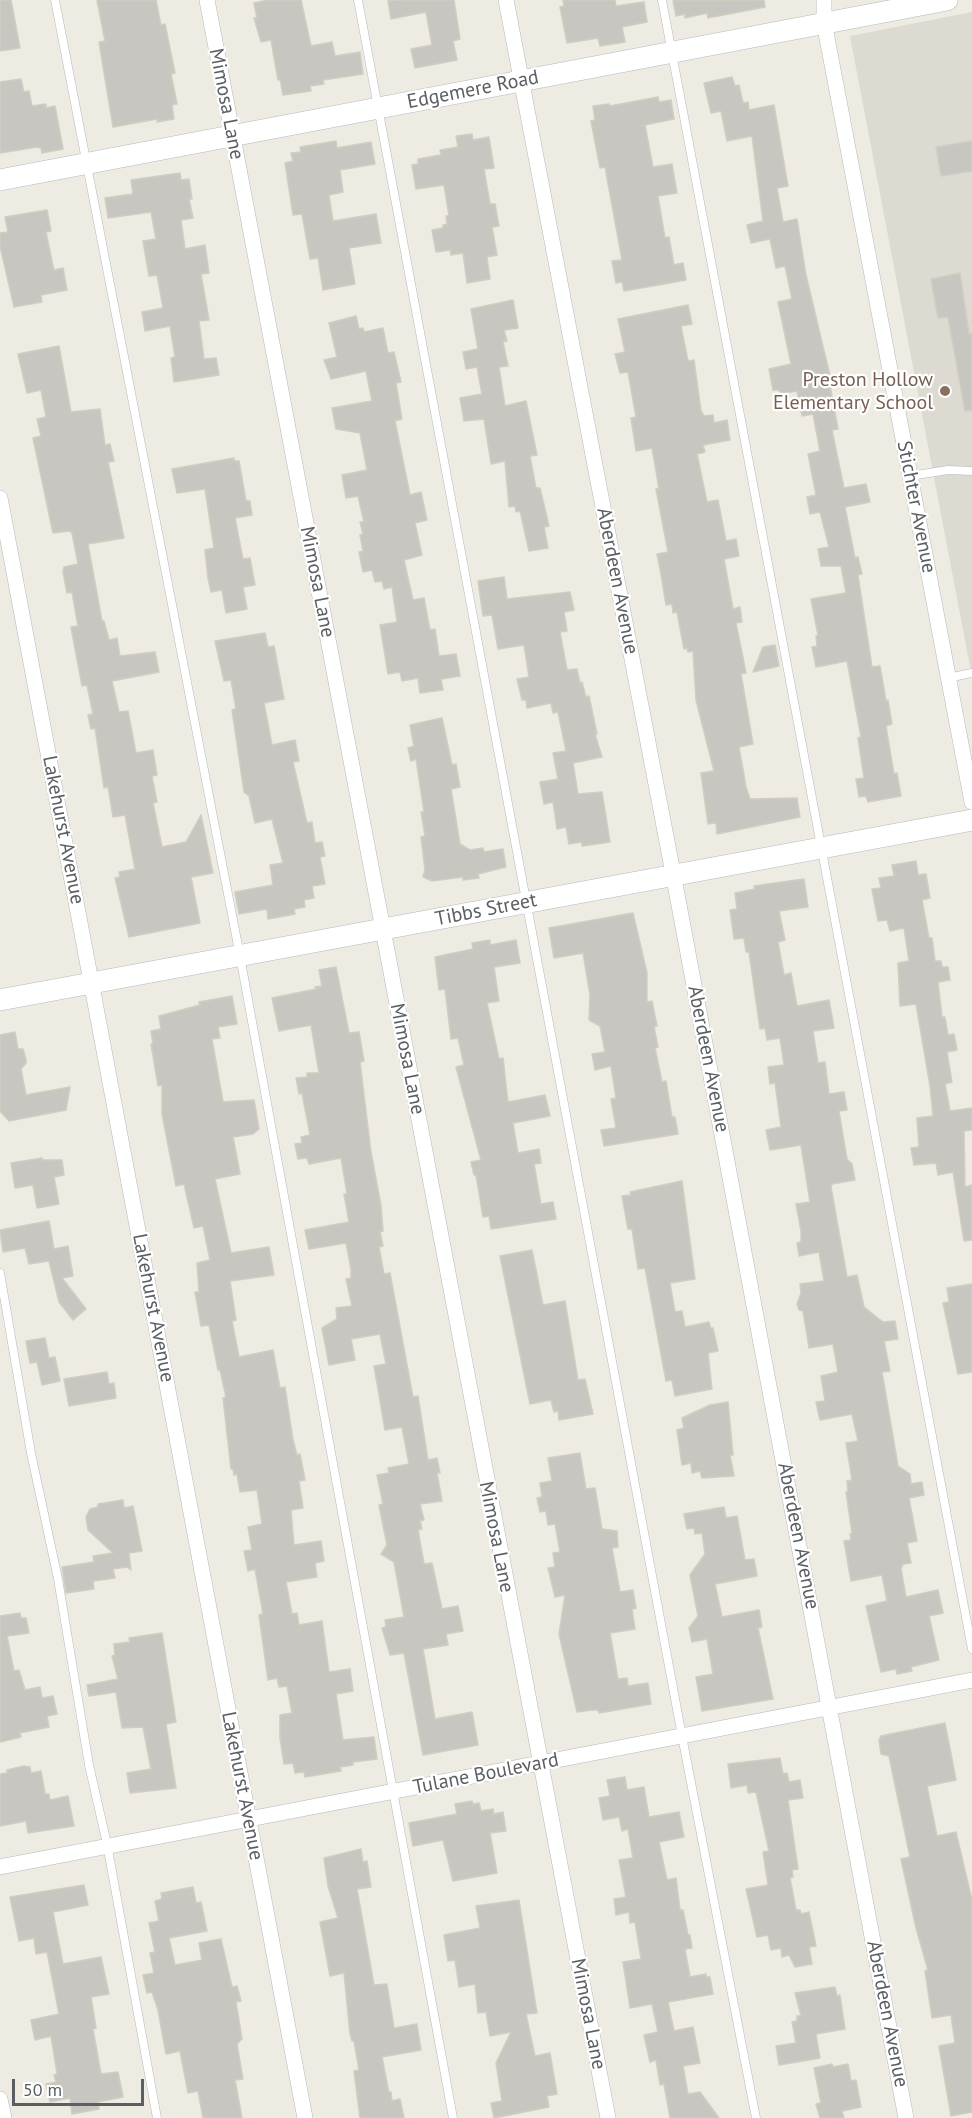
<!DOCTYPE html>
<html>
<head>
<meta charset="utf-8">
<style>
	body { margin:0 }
	#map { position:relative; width:972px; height:2118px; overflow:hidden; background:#edebe2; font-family:"PT Sans",sans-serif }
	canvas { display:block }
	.scale { position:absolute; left:12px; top:2079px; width:132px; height:27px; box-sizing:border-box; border:3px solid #5b5e63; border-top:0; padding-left:8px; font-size:18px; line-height:21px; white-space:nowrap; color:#5b5e63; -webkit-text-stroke:4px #fff; paint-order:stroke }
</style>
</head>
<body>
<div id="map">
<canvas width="972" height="2118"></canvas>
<div class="scale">50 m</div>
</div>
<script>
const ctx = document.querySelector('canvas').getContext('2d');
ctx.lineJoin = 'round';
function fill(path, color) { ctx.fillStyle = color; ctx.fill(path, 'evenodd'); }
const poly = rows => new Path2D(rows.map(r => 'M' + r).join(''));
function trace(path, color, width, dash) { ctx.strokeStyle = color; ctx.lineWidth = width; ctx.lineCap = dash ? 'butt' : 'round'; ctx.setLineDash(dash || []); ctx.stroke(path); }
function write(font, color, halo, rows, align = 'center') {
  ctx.font = font + ' "PT Sans",sans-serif'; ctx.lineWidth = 4.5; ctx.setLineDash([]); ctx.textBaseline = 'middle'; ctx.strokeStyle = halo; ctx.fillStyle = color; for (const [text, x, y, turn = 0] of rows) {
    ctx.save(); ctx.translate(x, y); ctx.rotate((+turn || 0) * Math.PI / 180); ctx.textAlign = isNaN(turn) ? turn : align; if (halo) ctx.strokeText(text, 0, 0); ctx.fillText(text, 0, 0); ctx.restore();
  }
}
fill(poly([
	[972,12,972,677,850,36]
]), '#dddad1');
const building = poly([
	[0,0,11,0,20,48,0,51,0,0],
	[97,0,156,0,161,25,165,24,175,73,171,74,177,104,172,105,174,119,157,122,157,119,113,127,99,42,105,41,97,0],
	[268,0,301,0,311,46,332,42,335,56,360,52,363,74,323,80,324,84,310,86,311,91,283,95,280,79,278,80,271,40,261,42,254,18,257,18,254,3,268,0],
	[395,0,454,0,460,39,453,41,457,60,415,68,411,49,432,45,426,12,391,19,388,1,395,0],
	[563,0,615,0,616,6,644,2,647,22,622,27,625,42,600,46,598,38,567,43,560,7,564,6,563,0],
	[673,0,764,0,765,7,708,18,707,13,685,18,685,14,676,16,673,0],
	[732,77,735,86,739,85,743,103,748,102,749,110,774,105,788,186,777,188,783,222,797,219,806,275,831,380,829,380,838,429,832,430,844,488,866,484,870,502,845,507,855,558,858,557,862,574,858,575,872,667,880,666,886,701,888,700,892,724,886,726,894,774,897,773,901,796,868,802,866,796,859,797,856,779,864,778,858,738,861,737,847,661,816,667,812,647,817,646,816,636,818,635,811,599,846,593,841,566,821,566,818,549,829,547,820,512,810,514,807,497,816,495,808,454,820,451,813,414,802,416,797,391,780,394,779,390,773,390,769,369,791,364,778,302,792,299,785,266,776,268,770,239,751,243,747,225,763,221,752,136,727,141,721,111,711,113,704,83,732,77],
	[21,79,24,92,29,91,32,106,46,104,46,108,55,106,63,149,42,153,41,148,37,147,0,153,0,82,21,79],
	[658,97,659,102,671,100,674,119,645,125,653,167,672,164,677,193,658,196,665,238,669,237,674,265,683,263,686,280,624,291,622,282,616,283,612,261,622,260,605,167,600,168,591,121,595,120,593,106,609,104,610,106,658,97],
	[472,134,473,140,489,137,494,168,484,169,490,204,495,204,499,226,492,227,497,255,487,257,490,279,467,283,463,253,451,255,450,250,436,252,432,230,443,228,443,225,447,224,446,216,449,216,444,185,416,189,412,165,418,164,418,159,441,155,440,150,458,147,456,136,472,134],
	[336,141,337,148,371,142,375,164,340,170,343,192,329,195,333,221,376,214,381,243,349,248,355,284,323,290,318,258,310,259,302,214,293,215,285,163,293,161,291,153,301,152,300,147,336,141],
	[972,141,972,171,941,176,936,147,972,141],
	[180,173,181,180,189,179,192,199,189,199,193,218,181,220,185,249,205,245,209,273,201,274,209,320,199,321,204,359,216,358,219,375,174,382,171,358,175,357,170,326,145,331,142,312,163,308,157,275,149,276,143,241,156,239,151,212,108,218,105,198,133,194,131,180,180,173],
	[47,210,51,231,46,232,53,266,54,270,63,268,67,290,41,295,42,302,14,307,0,246,0,233,8,232,5,217,47,210],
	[960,273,969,334,972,334,972,410,965,411,948,317,938,318,931,279,960,273],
	[513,300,518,328,504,330,507,341,503,342,508,366,499,367,505,406,526,401,537,455,530,456,536,488,540,488,549,526,544,527,548,548,529,551,520,511,516,512,515,506,509,507,505,461,491,464,484,419,464,421,460,398,482,394,477,367,466,369,463,352,478,349,471,309,513,300],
	[688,305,692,324,681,326,688,361,694,360,701,411,704,416,713,415,714,423,727,420,730,440,703,445,705,452,697,454,707,502,718,500,726,541,736,539,739,556,724,559,733,609,740,607,742,622,736,623,746,673,741,674,753,744,739,747,746,787,750,799,797,798,800,817,717,834,716,823,708,824,701,773,714,771,696,700,693,651,688,652,687,648,684,649,677,612,673,613,672,604,666,605,661,574,657,554,668,552,656,489,659,488,652,448,636,451,631,418,636,417,628,372,620,373,615,354,625,352,618,319,688,305],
	[356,316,359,329,363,328,364,332,383,328,388,353,394,352,401,382,396,383,402,419,395,421,410,495,421,492,427,520,415,523,422,555,404,560,413,600,424,598,430,630,435,629,439,656,456,654,460,676,441,679,443,690,420,693,418,678,402,681,400,672,388,674,380,625,397,622,392,587,384,589,382,581,375,582,372,570,363,572,359,552,363,551,360,535,363,534,360,522,364,522,358,496,346,498,342,475,367,470,360,433,336,429,332,408,372,401,366,371,331,379,324,360,337,357,329,323,356,316],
	[59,346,71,412,100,409,105,445,110,444,114,461,108,462,124,538,88,544,102,621,104,621,109,640,117,638,120,656,155,652,159,672,112,681,119,712,128,711,136,753,153,750,157,775,152,776,157,802,153,803,162,847,186,842,201,815,213,873,191,877,200,923,129,937,115,878,120,877,119,872,135,869,125,815,113,817,108,787,104,788,95,728,91,729,88,715,93,714,87,685,82,686,71,627,78,626,72,592,67,593,63,572,64,567,78,564,72,533,69,531,53,533,33,438,41,436,37,419,46,417,41,390,27,393,18,354,59,346],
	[234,458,234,461,239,461,246,501,250,501,252,515,235,518,243,559,250,558,255,585,243,587,247,609,226,613,222,590,211,592,208,578,205,550,214,548,205,489,177,493,172,469,234,458],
	[504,577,507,599,570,592,574,610,564,612,567,631,560,632,567,670,577,669,580,683,582,682,586,697,589,696,597,734,595,734,602,757,573,763,578,794,602,792,610,842,582,846,582,842,569,844,566,827,557,829,553,802,544,804,540,782,558,779,553,753,566,751,558,712,553,713,551,703,527,708,526,700,522,700,517,679,529,677,524,645,498,649,492,615,483,616,478,581,504,577],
	[265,633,268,647,274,646,284,699,264,703,272,745,295,740,299,761,293,762,307,823,312,822,315,843,322,842,325,856,320,857,325,884,312,886,314,898,304,900,305,907,294,909,295,914,268,919,267,909,239,914,235,892,273,885,270,865,283,863,272,819,255,823,249,796,244,792,232,710,236,709,231,680,224,681,215,641,265,633],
	[775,645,779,666,753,672,763,647,775,645],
	[442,718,452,765,456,764,460,787,451,789,460,844,470,850,483,848,484,852,503,849,506,867,478,874,479,878,463,880,463,877,432,881,423,877,425,870,421,837,425,836,421,812,424,812,416,759,411,761,408,748,414,746,410,725,442,718],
	[916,861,918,875,926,874,930,898,922,900,929,938,932,938,935,961,941,961,942,967,948,967,950,980,938,982,942,1017,945,1017,948,1035,954,1034,957,1050,947,1052,952,1082,945,1084,950,1111,972,1108,972,1130,964,1131,965,1187,972,1185,972,1240,964,1241,953,1172,938,1175,936,1163,914,1165,911,1148,919,1147,917,1118,933,1116,930,1086,916,1004,900,1006,898,963,909,961,904,928,890,931,887,920,878,921,872,889,881,888,879,878,894,876,892,865,916,861],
	[804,879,808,907,779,911,785,940,778,942,784,975,791,973,797,1006,829,1000,834,1028,813,1031,818,1063,825,1062,829,1094,844,1092,847,1110,839,1111,847,1159,852,1164,855,1180,832,1184,831,1187,847,1277,857,1275,864,1307,883,1322,895,1321,898,1339,884,1341,890,1371,882,1372,898,1466,910,1474,911,1484,922,1482,924,1495,909,1498,917,1541,907,1543,911,1563,903,1564,901,1569,906,1597,938,1590,943,1613,929,1616,939,1660,911,1667,912,1671,897,1674,896,1669,881,1672,866,1606,887,1601,882,1575,851,1581,844,1541,851,1540,850,1534,852,1533,846,1492,848,1491,847,1481,852,1480,846,1443,858,1441,852,1414,820,1420,816,1402,825,1401,821,1376,838,1372,833,1344,809,1348,803,1311,799,1310,797,1304,801,1293,800,1284,824,1281,819,1252,799,1256,797,1243,801,1242,801,1231,796,1204,810,1202,801,1145,770,1150,766,1130,781,1127,775,1083,770,1084,768,1067,784,1065,780,1038,767,1040,765,1028,760,1029,749,952,746,952,744,938,734,939,730,910,737,909,735,893,755,889,754,886,804,879],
	[633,913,647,973,647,1002,652,1001,657,1026,654,1027,658,1047,655,1048,662,1082,666,1081,672,1117,675,1117,678,1134,604,1146,601,1130,616,1128,611,1099,616,1098,611,1066,595,1070,592,1054,605,1052,600,1026,589,1020,590,995,583,953,554,958,549,928,633,913],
	[490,940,490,945,516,940,520,963,494,967,499,1001,487,1003,499,1059,503,1058,508,1102,545,1095,550,1116,513,1123,518,1153,539,1149,541,1163,534,1164,541,1204,553,1202,556,1219,491,1229,489,1216,483,1217,476,1175,474,1175,471,1162,481,1160,456,1067,464,1065,458,1038,451,1039,445,989,439,990,435,957,473,949,472,943,490,940],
	[336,967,349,1033,359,1032,364,1061,360,1062,371,1152,381,1206,383,1231,380,1232,383,1246,379,1247,384,1274,390,1273,413,1397,418,1396,428,1460,437,1458,440,1473,437,1473,442,1501,420,1504,424,1520,420,1521,422,1529,418,1530,424,1564,432,1563,442,1609,458,1606,463,1631,446,1634,448,1645,423,1649,435,1719,472,1712,478,1745,423,1755,404,1653,390,1655,382,1628,386,1627,385,1620,404,1617,394,1562,381,1554,387,1545,379,1505,383,1504,377,1475,389,1473,388,1468,409,1464,402,1427,385,1430,374,1366,386,1364,380,1334,351,1339,355,1360,329,1365,322,1328,337,1319,336,1308,352,1306,346,1279,351,1278,351,1269,346,1243,309,1249,305,1230,349,1222,344,1194,347,1194,341,1158,309,1164,307,1158,298,1159,295,1144,302,1143,301,1137,310,1135,302,1093,299,1094,296,1078,307,1077,307,1073,319,1073,311,1025,279,1031,272,998,316,989,315,987,322,986,319,970,336,967],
	[232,996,237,1024,218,1027,220,1038,212,1039,223,1102,254,1100,259,1129,253,1134,233,1137,240,1174,215,1179,231,1253,269,1247,274,1275,230,1281,236,1320,232,1321,239,1357,273,1350,280,1388,285,1387,293,1440,297,1455,300,1454,305,1480,299,1481,303,1508,291,1510,294,1545,321,1541,324,1561,315,1563,317,1577,286,1582,292,1614,297,1613,299,1625,322,1621,329,1672,350,1669,353,1691,336,1694,343,1740,374,1737,377,1759,353,1762,353,1765,340,1767,341,1771,305,1777,304,1772,295,1773,293,1763,284,1764,280,1738,280,1715,292,1713,287,1686,279,1687,277,1678,268,1680,259,1615,263,1614,255,1569,248,1571,244,1551,252,1550,248,1527,262,1524,257,1490,240,1492,237,1474,234,1475,233,1469,231,1469,223,1398,226,1397,220,1370,218,1370,209,1325,201,1326,195,1292,199,1292,197,1263,210,1260,203,1226,194,1228,184,1184,176,1186,162,1114,162,1085,158,1086,151,1044,153,1044,151,1031,161,1029,159,1016,200,1005,199,1002,232,996],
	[15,1032,18,1049,23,1049,26,1059,26,1063,21,1069,26,1095,70,1087,66,1110,9,1121,0,1111,0,1035,15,1032],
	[42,1158,43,1160,62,1160,64,1175,54,1177,59,1204,37,1208,33,1185,15,1188,11,1163,42,1158],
	[682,1181,695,1279,670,1283,675,1312,682,1311,685,1327,709,1322,711,1329,713,1328,718,1351,708,1353,712,1389,675,1396,672,1380,666,1381,645,1268,638,1269,632,1229,628,1229,622,1196,631,1195,630,1192,682,1181],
	[49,1221,54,1249,68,1246,73,1276,62,1278,86,1309,73,1320,59,1302,49,1261,29,1264,25,1248,3,1252,0,1230,49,1221],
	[532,1250,543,1305,565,1301,578,1380,585,1379,593,1414,559,1420,558,1411,554,1412,551,1400,530,1404,500,1256,532,1250],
	[972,1284,972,1372,958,1374,943,1303,949,1302,947,1288,972,1284],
	[45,1338,49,1358,55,1357,60,1381,42,1385,37,1362,30,1363,26,1341,45,1338],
	[107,1372,109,1384,114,1383,116,1398,69,1406,64,1379,107,1372],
	[728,1402,733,1455,730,1455,734,1476,702,1478,700,1471,692,1473,691,1463,682,1465,677,1430,684,1428,682,1418,710,1405,728,1402],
	[580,1453,586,1489,595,1488,602,1529,617,1531,618,1547,612,1548,620,1592,633,1590,636,1608,632,1609,635,1629,610,1633,618,1679,627,1678,628,1686,648,1683,651,1704,599,1713,598,1710,592,1710,577,1712,559,1634,565,1595,555,1597,548,1568,555,1567,553,1553,560,1552,555,1524,548,1525,546,1511,540,1512,537,1498,542,1497,540,1483,552,1481,548,1458,580,1453],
	[123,1500,124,1508,133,1506,142,1551,129,1553,131,1570,127,1567,113,1569,115,1578,93,1581,94,1589,66,1593,62,1567,94,1562,93,1556,113,1553,88,1530,86,1517,90,1509,98,1507,98,1504,123,1500],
	[724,1507,726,1518,737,1516,745,1560,754,1559,757,1576,715,1584,722,1617,759,1610,762,1627,758,1628,773,1699,702,1711,696,1677,713,1674,707,1639,692,1642,689,1628,698,1616,690,1575,705,1554,702,1533,695,1534,694,1528,687,1529,684,1514,724,1507],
	[20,1613,21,1618,26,1618,29,1633,7,1636,14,1671,19,1670,25,1690,40,1687,42,1698,53,1696,57,1714,47,1716,49,1727,20,1733,21,1737,0,1742,0,1616,20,1613],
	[162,1633,176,1722,166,1724,176,1788,130,1793,127,1773,151,1769,143,1727,122,1728,116,1692,89,1696,87,1685,118,1679,112,1656,115,1655,114,1644,130,1642,129,1638,162,1633],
	[945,1723,956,1780,927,1786,937,1836,956,1832,972,1900,972,2112,951,2116,939,2046,955,2043,951,2015,932,2018,925,1971,928,1970,916,1928,901,1859,910,1857,889,1756,881,1754,879,1740,881,1736,945,1723],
	[780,1758,783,1774,787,1773,789,1782,800,1780,803,1798,788,1800,798,1869,792,1870,793,1877,790,1878,796,1910,800,1910,801,1914,809,1912,816,1946,809,1947,812,1964,795,1967,789,1955,782,1957,781,1948,771,1950,768,1935,757,1937,746,1889,768,1885,763,1852,769,1851,756,1792,748,1793,747,1785,731,1788,728,1764,780,1758],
	[24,1766,30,1767,31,1773,41,1771,45,1794,49,1794,50,1800,68,1796,74,1826,28,1833,26,1821,0,1826,0,1774,7,1773,7,1770,24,1766],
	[625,1777,627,1790,644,1787,649,1817,679,1812,684,1837,659,1842,667,1880,676,1878,680,1910,683,1910,688,1935,690,1935,692,1948,685,1949,690,1977,706,1974,706,1977,710,1977,713,1994,668,2002,674,2031,693,2027,700,2063,683,2066,688,2094,700,2092,719,2118,670,2118,664,2084,660,2085,656,2060,650,2062,644,2035,658,2032,652,2004,630,2008,623,1962,641,1959,635,1922,630,1923,629,1912,616,1915,614,1899,626,1897,619,1860,633,1858,628,1829,622,1831,619,1817,603,1820,599,1798,610,1796,607,1780,625,1777],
	[472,1801,473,1804,479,1803,481,1811,493,1809,494,1814,503,1812,506,1831,490,1833,497,1873,453,1881,443,1840,413,1846,409,1823,457,1814,455,1804,472,1801],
	[361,1849,363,1862,367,1861,371,1887,357,1889,374,1985,387,1984,394,2028,417,2024,421,2050,382,2057,389,2093,391,2092,392,2101,400,2099,404,2118,360,2118,354,2071,359,2070,354,2041,352,2041,350,2034,344,1973,330,1976,320,1922,338,1918,328,1886,324,1858,361,1849],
	[84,1885,88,1905,53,1912,63,1964,101,1957,109,1994,91,1997,96,2028,93,2029,101,2074,118,2072,123,2097,98,2102,99,2109,72,2114,70,2098,50,2102,46,2084,56,2082,54,2075,57,2074,51,2036,35,2040,31,2020,59,2014,47,1952,36,1954,34,1938,19,1941,10,1897,84,1885],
	[193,1887,196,1903,201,1902,207,1931,169,1938,175,1965,202,1960,199,1943,221,1939,232,1987,237,1986,241,2001,236,2002,242,2039,237,2044,243,2079,235,2080,242,2118,203,2118,198,2091,188,2093,180,2051,166,2054,158,2010,152,1992,147,1993,143,1975,154,1973,150,1953,155,1952,149,1923,159,1921,155,1901,162,1899,161,1893,193,1887],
	[519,1900,537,2013,526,2014,535,2056,550,2053,557,2094,547,2096,549,2107,494,2118,491,2103,502,2101,496,2063,511,2032,490,2036,486,2012,478,2013,475,1984,459,1987,455,1960,448,1961,444,1935,480,1928,476,1906,519,1900],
	[835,1987,837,1996,840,1995,845,2029,816,2034,820,2058,779,2065,776,2046,796,2043,792,2022,797,2021,797,2016,801,2016,795,1993,835,1987],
	[832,2064,833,2067,848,2064,851,2081,856,2080,861,2107,842,2111,844,2118,820,2118,816,2104,821,2103,814,2068,832,2064]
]);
fill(building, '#c8c6c0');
trace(building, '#d1cdc1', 1.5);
const lane = poly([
	[55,0,240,956,453,2118],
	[358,0,682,1736,756,2118],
	[662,0,972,1649],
	[910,476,948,470,972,471],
	[948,678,972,673],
	[0,1273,31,1453,58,1579,89,1765,107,1844,157,2118]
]);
const street = poly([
	[207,0,608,2118],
	[506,0,673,873,906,2118],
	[824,0,824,22,972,802],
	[0,498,305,2118],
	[0,1867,972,1680],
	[0,2099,4,2118]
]);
const secondary = poly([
	[0,180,947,0],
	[0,1000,972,820]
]);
trace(lane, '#b5b8bc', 9);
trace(street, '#b5b8bc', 16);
trace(secondary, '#b6b9be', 22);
trace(lane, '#fff', 8);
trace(street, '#fff', 15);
trace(secondary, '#fff', 21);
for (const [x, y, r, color] of [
	[945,391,6,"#8d6e63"]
]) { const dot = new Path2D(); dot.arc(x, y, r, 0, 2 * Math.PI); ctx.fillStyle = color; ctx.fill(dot); trace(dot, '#fff', 2); }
write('20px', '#5b5e63', '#fff', [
	["Edgemere Road",473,90,-11],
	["Mimosa Lane",226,104,79],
	["Stichter Avenue",916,507,79],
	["Aberdeen Avenue",617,581,79],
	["Mimosa Lane",317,582,79],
	["Lakehurst Avenue",63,830,79],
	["Tibbs Street",486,910,-11],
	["Mimosa Lane",407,1059,79],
	["Aberdeen Avenue",708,1059,79],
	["Lakehurst Avenue",153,1308,79],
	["Aberdeen Avenue",798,1536,79],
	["Mimosa Lane",496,1537,79],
	["Tulane Boulevard",486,1774,-11],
	["Lakehurst Avenue",242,1786,79],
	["Mimosa Lane",588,2014,79],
	["Aberdeen Avenue",887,2014,79]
]);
write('20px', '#785e54', '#fff', [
	["Preston Hollow",933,380],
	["Elementary School",933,403]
], 'right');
</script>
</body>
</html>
